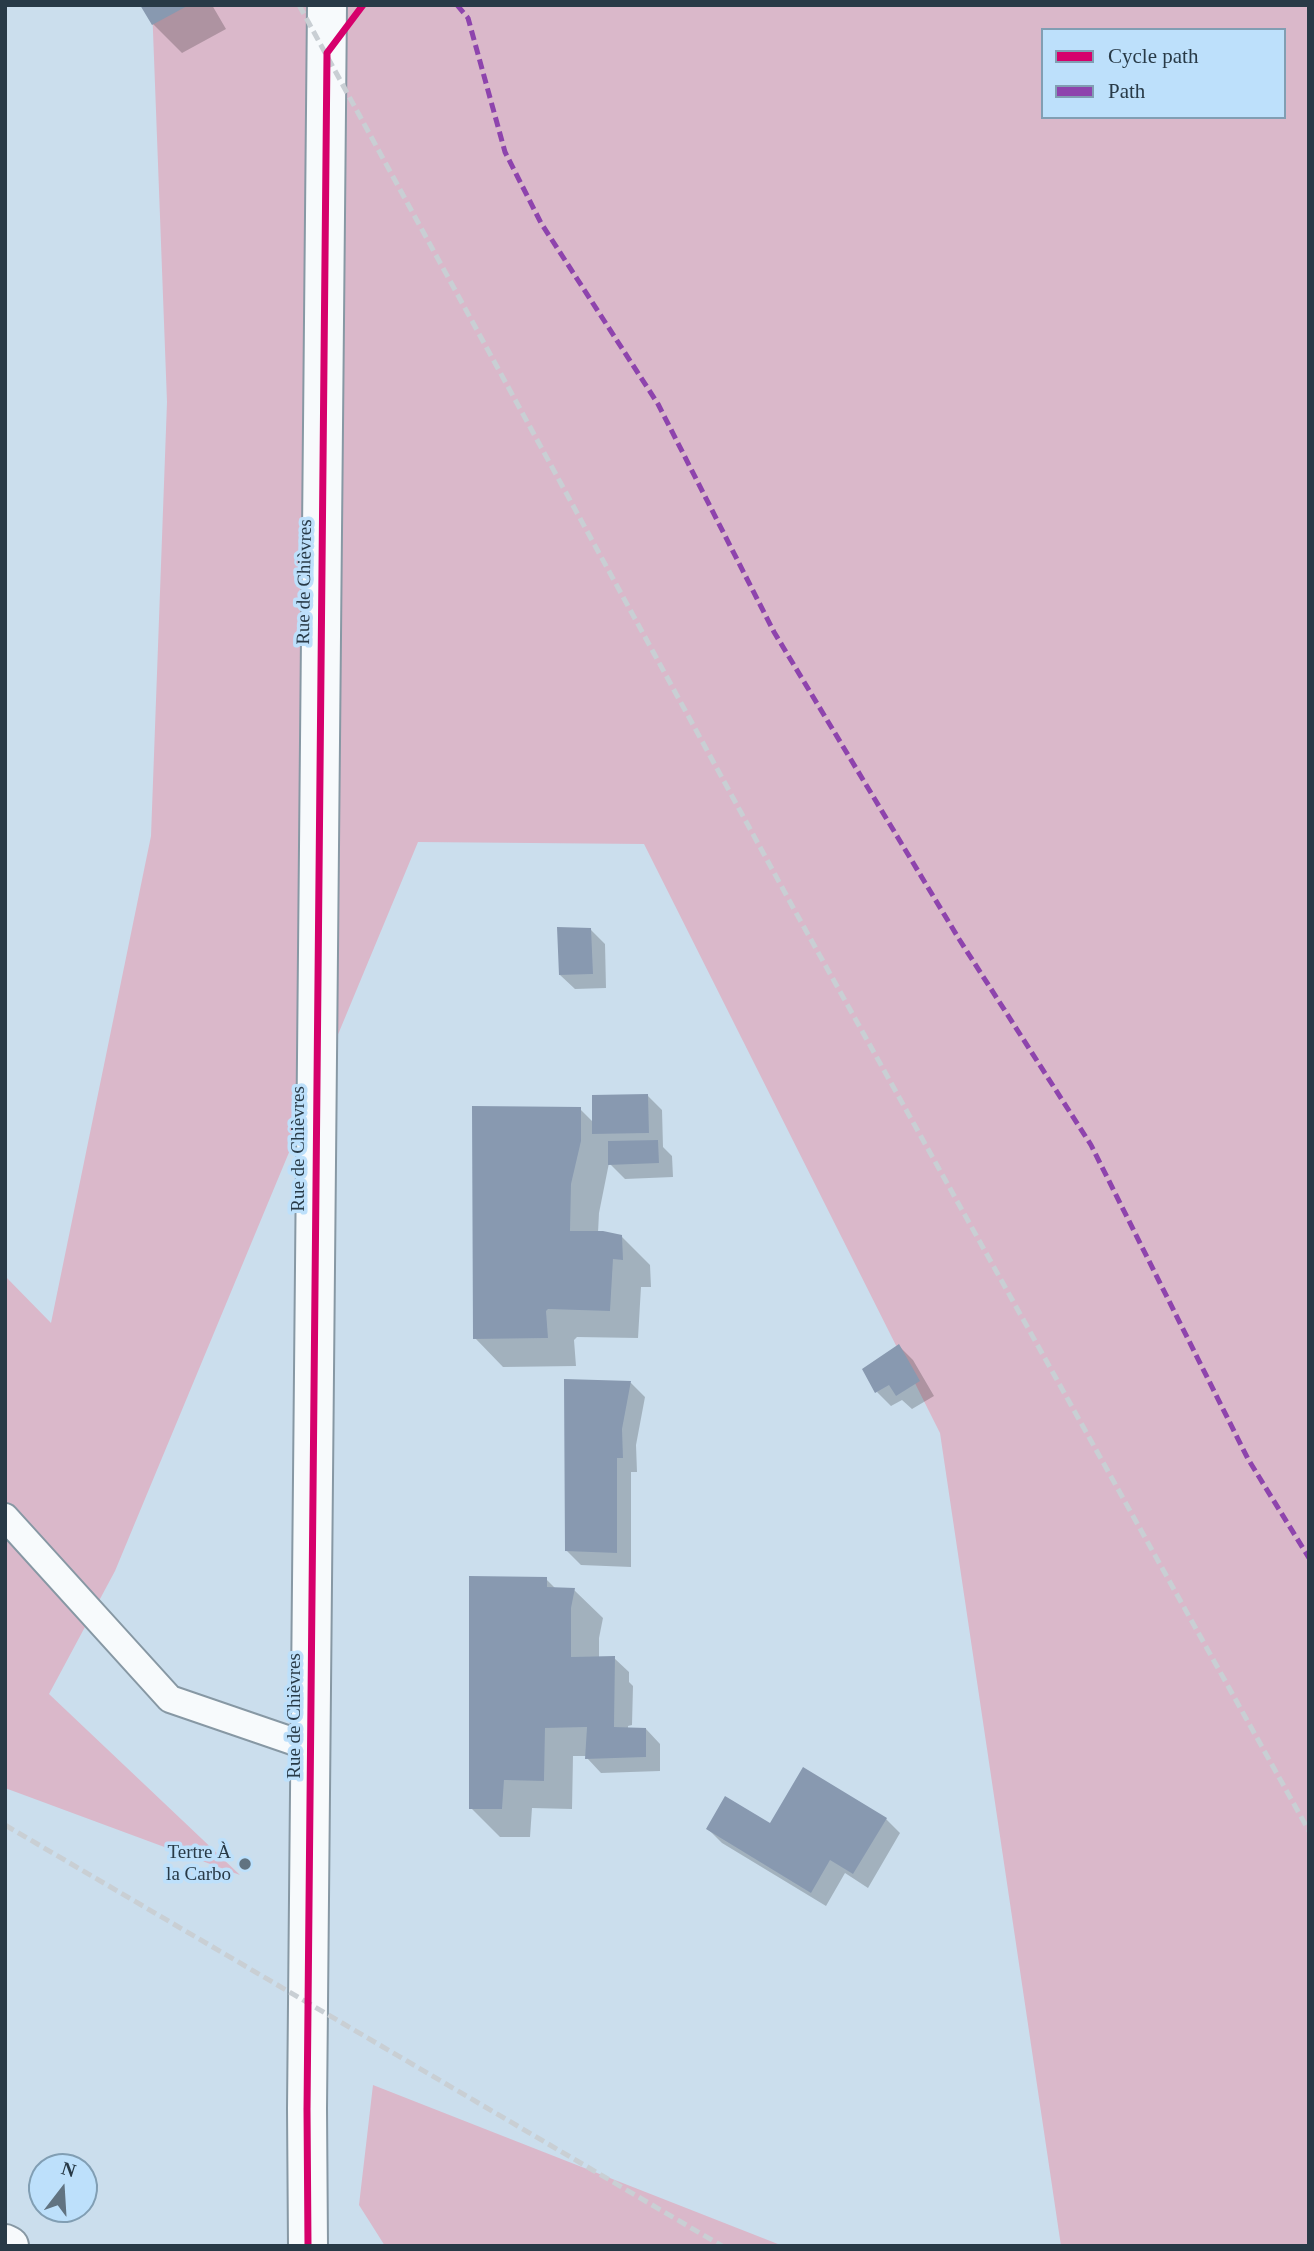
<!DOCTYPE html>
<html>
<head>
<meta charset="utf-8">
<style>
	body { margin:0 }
	#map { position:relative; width:1314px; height:2251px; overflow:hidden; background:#cbdeed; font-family:"Times New Roman",serif }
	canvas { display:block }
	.frame { position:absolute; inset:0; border:7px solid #283a47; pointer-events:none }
	.legend { position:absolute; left:1041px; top:28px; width:245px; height:91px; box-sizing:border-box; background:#bde0fb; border:2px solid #819eb3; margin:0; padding:9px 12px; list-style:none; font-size:21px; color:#283a47 }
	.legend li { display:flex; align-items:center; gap:14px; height:35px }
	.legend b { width:35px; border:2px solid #819eb3 }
	.north { position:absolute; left:28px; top:2153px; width:70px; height:70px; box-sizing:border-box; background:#bde0fb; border:2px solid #819eb3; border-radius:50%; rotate:17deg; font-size:19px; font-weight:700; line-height:28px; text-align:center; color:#283a47 }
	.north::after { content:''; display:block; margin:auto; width:24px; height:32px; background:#617381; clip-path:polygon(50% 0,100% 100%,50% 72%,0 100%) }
</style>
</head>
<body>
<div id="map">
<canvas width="1314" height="2251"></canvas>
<div class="frame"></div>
<ul class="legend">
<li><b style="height:9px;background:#d6006c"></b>Cycle path</li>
<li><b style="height:9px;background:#8e44ad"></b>Path</li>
</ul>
<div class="north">N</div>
</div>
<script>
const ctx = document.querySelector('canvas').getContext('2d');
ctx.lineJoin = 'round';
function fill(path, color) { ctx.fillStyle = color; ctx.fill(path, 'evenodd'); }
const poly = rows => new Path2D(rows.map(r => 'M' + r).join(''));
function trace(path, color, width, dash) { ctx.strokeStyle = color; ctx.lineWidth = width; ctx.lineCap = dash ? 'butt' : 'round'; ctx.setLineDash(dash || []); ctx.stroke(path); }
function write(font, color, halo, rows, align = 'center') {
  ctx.font = font + ' "Times New Roman",serif'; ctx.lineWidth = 7; ctx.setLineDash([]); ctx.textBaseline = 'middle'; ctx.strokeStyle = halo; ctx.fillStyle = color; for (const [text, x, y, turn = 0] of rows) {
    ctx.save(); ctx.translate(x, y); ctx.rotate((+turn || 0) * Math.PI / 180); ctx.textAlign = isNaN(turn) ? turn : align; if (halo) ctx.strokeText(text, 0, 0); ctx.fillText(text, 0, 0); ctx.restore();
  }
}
fill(poly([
	[152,5,1309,5,1309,2246,1061,2246,940,1433,644,844,418,842,115,1571,49,1694,240,1875,5,1788,5,1276,51,1323,151,836,167,402],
	[1043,30,1284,30,1284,117,1043,117],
	[373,2085,783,2246,385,2246,359,2205]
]), '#dab8ca');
fill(poly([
	[142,5,212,5,226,29,182,53,153,24],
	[591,930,605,944,606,988,575,989,560,975],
	[648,1096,662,1110,663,1147,672,1156,673,1177,625,1179,609,1163,599,1213,598,1233,621,1236,650,1265,651,1287,641,1287,638,1338,577,1337,574,1340,576,1366,503,1367,475,1338,580,1109,594,1123],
	[899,1346,913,1360,934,1396,912,1409,902,1400,891,1406,877,1392],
	[566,1381,631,1383,645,1397,636,1445,637,1472,631,1472,631,1567,581,1565,566,1550],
	[546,1579,556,1589,574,1590,603,1618,599,1638,599,1658,614,1658,629,1672,629,1682,633,1686,632,1725,628,1726,628,1729,646,1729,660,1744,660,1771,601,1773,587,1758,587,1756,573,1756,572,1809,532,1808,530,1837,500,1837,471,1808],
	[886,1819,900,1833,868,1888,845,1873,826,1906,722,1843,708,1829]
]), '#0003');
fill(poly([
	[140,5,189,5,152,25],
	[557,927,591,928,593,974,559,975],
	[648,1094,649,1133,592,1134,592,1095],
	[472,1106,581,1107,581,1141,571,1184,570,1231,603,1231,622,1235,623,1260,613,1259,610,1311,548,1309,546,1311,548,1338,473,1339],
	[658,1140,659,1163,608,1165,608,1141],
	[899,1344,920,1381,896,1396,889,1385,875,1393,862,1369],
	[564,1379,631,1381,622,1429,623,1458,617,1458,617,1553,565,1551],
	[469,1576,547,1577,547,1587,575,1588,571,1608,571,1657,615,1656,614,1727,646,1728,646,1757,585,1759,587,1727,545,1728,544,1781,504,1780,502,1809,469,1809],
	[803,1767,887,1818,853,1874,830,1860,811,1893,706,1829,725,1796,770,1823]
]), '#8899b0');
const service = poly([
	[5,1517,170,1699,310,1747]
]);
const minor = poly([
	[5,2244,9,2246]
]);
const secondary = poly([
	[308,2246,307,2108,327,5]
]);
trace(service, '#8798a4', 30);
trace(minor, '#8798a4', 42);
trace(secondary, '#8798a4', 42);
trace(service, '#f7fafc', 26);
trace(minor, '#f7fafc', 38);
trace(secondary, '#f7fafc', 38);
trace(poly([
	[299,5,795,911,1309,1831],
	[5,1825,722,2246]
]), '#c9cfd4', 5, [10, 5]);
trace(poly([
	[457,5,468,18,505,152,541,223,658,404,774,632,959,939,1091,1145,1248,1459,1309,1558]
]), '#8e44ad', 5, [10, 5]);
trace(poly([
	[308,2246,307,2108,327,53,363,5]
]), '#d6006c', 7);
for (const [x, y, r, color] of [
	[245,1864,7,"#617381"]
]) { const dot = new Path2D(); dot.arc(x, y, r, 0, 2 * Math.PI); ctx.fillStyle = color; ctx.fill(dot); trace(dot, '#bde0fb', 2.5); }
write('19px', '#283a47', '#bde0fb', [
	["Rue de Chièvres",305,582,-89],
	["Rue de Chièvres",299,1149,-90],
	["Rue de Chièvres",295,1716,-90]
]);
write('19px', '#283a47', '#bde0fb', [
	["Tertre À",231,1853],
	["la Carbo",231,1875]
], 'right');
</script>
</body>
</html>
